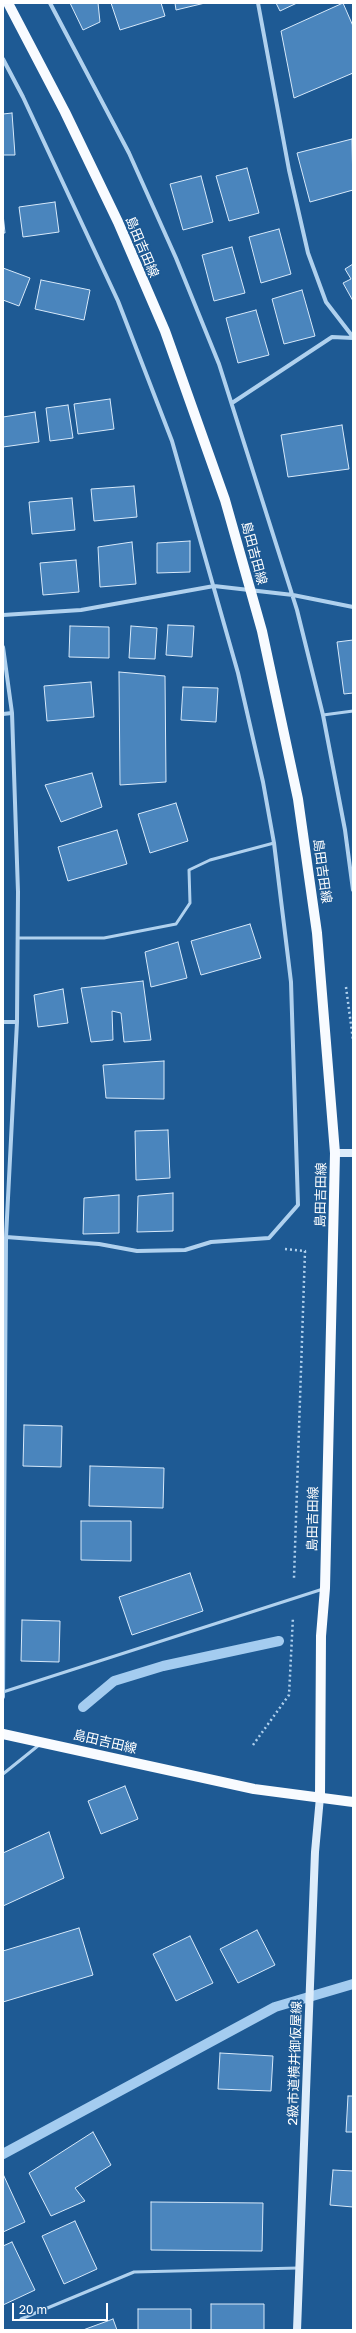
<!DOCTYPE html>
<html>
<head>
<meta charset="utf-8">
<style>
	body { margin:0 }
	#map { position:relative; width:356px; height:2333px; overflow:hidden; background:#1e5a94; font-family:"Golos Text",sans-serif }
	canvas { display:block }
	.frame { position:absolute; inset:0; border:4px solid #fff; pointer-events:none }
	.scale { position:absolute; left:12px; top:2303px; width:96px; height:18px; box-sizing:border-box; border:2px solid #fff; border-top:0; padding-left:5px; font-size:12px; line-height:14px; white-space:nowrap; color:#fff; -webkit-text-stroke:3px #1e5a94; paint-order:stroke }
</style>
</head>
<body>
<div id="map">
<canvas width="356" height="2333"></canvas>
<div class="frame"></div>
<div class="scale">20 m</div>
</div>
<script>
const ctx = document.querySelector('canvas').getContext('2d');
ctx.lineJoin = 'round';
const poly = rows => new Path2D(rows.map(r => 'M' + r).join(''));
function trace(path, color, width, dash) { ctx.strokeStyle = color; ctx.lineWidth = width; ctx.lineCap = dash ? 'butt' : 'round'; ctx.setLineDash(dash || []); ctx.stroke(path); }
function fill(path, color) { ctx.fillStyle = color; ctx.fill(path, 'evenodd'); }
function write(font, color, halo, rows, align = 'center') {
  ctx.font = font + ' "Golos Text","Noto Sans JP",sans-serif'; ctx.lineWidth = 4; ctx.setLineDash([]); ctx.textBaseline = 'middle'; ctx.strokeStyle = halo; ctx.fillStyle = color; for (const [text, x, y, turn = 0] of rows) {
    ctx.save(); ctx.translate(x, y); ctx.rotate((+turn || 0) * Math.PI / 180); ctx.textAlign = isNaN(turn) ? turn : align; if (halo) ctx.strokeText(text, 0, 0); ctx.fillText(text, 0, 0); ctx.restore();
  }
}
trace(poly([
	[83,1707,114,1681,163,1666,279,1641],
	[3,2154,275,2007,353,1984]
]), '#a4ccf0', 10);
const building = poly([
	[70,3,98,3,100,22,83,30,70,3],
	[111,3,161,3,165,16,120,30,111,3],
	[175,3,205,3,176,10,175,3],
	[276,3,297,3,280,11,276,3],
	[343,3,353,26,353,73,294,98,281,31,343,3],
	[12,113,15,155,3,155,3,114,12,113],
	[352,139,353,190,310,202,297,153,352,139],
	[247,168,259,213,229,221,216,176,247,168],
	[201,176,213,222,183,230,170,184,201,176],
	[55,202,59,232,23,237,19,207,55,202],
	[3,214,5,233,3,233,3,214],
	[279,229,291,274,261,283,249,237,279,229],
	[232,247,245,293,214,301,202,255,232,247],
	[353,264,353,301,343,283,351,279,345,269,353,264],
	[3,268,30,278,19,306,3,300,3,268],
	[41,280,90,290,84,320,35,309,41,280],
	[302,290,315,336,284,344,272,299,302,290],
	[256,310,269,355,238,363,226,318,256,310],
	[110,399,114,429,78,434,74,404,110,399],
	[68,405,73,438,50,441,46,408,68,405],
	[35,412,39,442,3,447,3,417,35,412],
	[342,425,349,469,288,477,281,435,342,425],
	[134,486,137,517,94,521,91,489,134,486],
	[72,498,75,530,32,534,29,502,72,498],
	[190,541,190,572,157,573,157,543,190,541],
	[132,542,136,584,100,587,98,547,132,542],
	[76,560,79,592,43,595,40,563,76,560],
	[168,625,194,626,192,657,166,655,168,625],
	[70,626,109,627,109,658,69,657,70,626],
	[131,626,157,628,155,659,129,658,131,626],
	[353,640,353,693,344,694,337,642,353,640],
	[119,672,165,676,166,782,120,785,119,672],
	[91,682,94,717,47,721,44,686,91,682],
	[183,687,218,688,216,722,181,720,183,687],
	[92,773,102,807,61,822,45,785,92,773],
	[176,803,188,841,150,853,138,814,176,803],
	[117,830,127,864,68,881,58,847,117,830],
	[250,924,261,958,201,975,191,941,250,924],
	[178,942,187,978,151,987,145,952,178,942],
	[143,981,151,1040,124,1042,121,1013,112,1011,113,1040,91,1042,81,988,143,981],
	[63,989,68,1023,38,1027,34,995,63,989],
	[164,1061,164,1099,106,1098,103,1065,164,1061],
	[168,1130,170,1178,136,1180,135,1131,168,1130],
	[173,1193,173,1231,137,1232,138,1196,173,1193],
	[119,1195,119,1233,83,1234,84,1198,119,1195],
	[24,1425,62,1426,61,1467,23,1466,24,1425],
	[90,1466,164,1468,163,1508,89,1506,90,1466],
	[81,1521,131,1521,131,1561,81,1560,81,1521],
	[190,1573,203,1611,132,1635,119,1597,190,1573],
	[22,1620,60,1621,59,1662,21,1661,22,1620],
	[125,1786,138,1819,101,1834,88,1801,125,1786],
	[49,1832,64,1878,3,1906,3,1853,49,1832],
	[79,1928,93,1975,3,2002,3,1951,79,1928],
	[257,1930,275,1965,238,1983,220,1949,257,1930],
	[190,1936,213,1983,176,2001,153,1954,190,1936],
	[220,2053,273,2056,271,2091,218,2089,220,2053],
	[348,2096,353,2096,353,2132,346,2132,348,2096],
	[93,2132,111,2165,75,2188,85,2201,51,2216,29,2173,93,2132],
	[333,2170,353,2171,353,2207,330,2205,333,2170],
	[3,2174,25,2222,3,2232,3,2174],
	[151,2202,263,2203,262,2251,151,2250,151,2202],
	[75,2221,97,2269,64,2284,42,2236,75,2221],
	[12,2242,35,2290,3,2305,3,2246,12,2242],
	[211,2304,264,2304,264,2330,211,2330,211,2304],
	[138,2309,191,2309,191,2330,138,2330,138,2309],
	[113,2319,117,2330,83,2330,113,2319]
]);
fill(building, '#4a85bd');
trace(building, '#d7e9fa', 1);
trace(poly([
	[346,987,353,1040],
	[285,1249,305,1251,294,1578],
	[253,1745,289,1695,293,1617]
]), '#b0d1ee', 2.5, [2, 3]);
trace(poly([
	[323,715,353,711],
	[18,938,104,938,176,924,190,903,189,870,210,860,274,843],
	[3,1692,323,1589],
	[3,1774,39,1745],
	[21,2319,134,2272,298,2268]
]), '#b0d1ee', 3);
trace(poly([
	[50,3,129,153,176,258,219,364,297,610,323,715,345,830,353,890],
	[258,3,289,170,308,253,326,302,353,337],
	[3,59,23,97,118,301,172,441,238,673,263,782,274,843,291,982,298,1205,269,1238,211,1242,185,1250,137,1251,99,1244,6,1237],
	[232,403,332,337,353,338],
	[3,615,81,610,214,586,293,595,353,607],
	[3,647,12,713,18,892,17,1022,6,1237,3,1697],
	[3,714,12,713],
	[3,1022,17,1022]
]), '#b0d1ee', 4);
trace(poly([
	[335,1153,353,1153],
	[297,2330,315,1852,320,1797]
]), '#ddecfa', 8);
trace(poly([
	[8,3,65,112,118,222,165,331,225,500,262,631,298,799,317,933,335,1153,325,1588,321,1636,320,1797],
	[3,1734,254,1789,353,1802]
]), '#f8fbff', 10);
write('13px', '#fff', '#1e5a94', [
	["島田吉田線",142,247,67],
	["島田吉田線",254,553,75],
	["島田吉田線",322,871,82],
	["島田吉田線",321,1195,-89],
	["島田吉田線",313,1519,-89],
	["島田吉田線",105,1742,13],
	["2級市道横井御仮屋線",295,2063,-88]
]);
</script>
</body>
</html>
